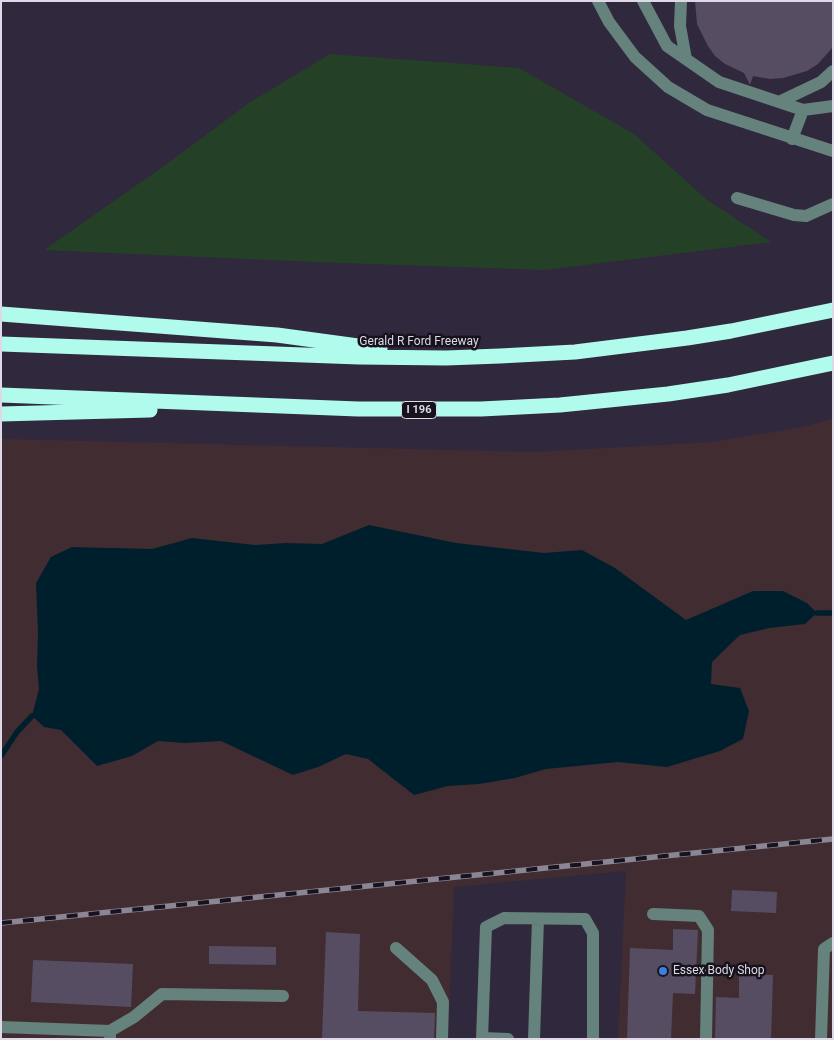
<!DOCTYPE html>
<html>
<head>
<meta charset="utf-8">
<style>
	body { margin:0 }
	#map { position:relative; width:834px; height:1040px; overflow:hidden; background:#30283c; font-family:Roboto,sans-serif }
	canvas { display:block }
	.frame { position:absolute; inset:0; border:2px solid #dfd9e7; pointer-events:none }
</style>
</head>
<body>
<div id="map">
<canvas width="834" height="1040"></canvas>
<div class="frame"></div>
</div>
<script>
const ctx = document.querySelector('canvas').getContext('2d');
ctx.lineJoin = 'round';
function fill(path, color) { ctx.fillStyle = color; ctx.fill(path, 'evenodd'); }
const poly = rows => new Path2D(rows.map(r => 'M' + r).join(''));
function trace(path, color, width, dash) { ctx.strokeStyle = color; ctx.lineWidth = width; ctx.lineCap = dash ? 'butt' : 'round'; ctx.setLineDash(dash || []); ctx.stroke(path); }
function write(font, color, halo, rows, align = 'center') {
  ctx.font = font + ' Roboto,sans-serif'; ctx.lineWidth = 5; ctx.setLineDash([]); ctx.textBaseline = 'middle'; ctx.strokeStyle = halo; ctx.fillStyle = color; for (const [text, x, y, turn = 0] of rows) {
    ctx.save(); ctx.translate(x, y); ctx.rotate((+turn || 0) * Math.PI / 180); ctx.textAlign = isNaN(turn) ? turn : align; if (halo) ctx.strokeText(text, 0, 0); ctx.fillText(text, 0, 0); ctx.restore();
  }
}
fill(poly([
	[833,419,833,1039,618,1039,626,871,454,887,448,1039,1,1039,1,439,535,452,712,442,798,428]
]), '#412d31');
fill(poly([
	[330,54,519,68,634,134,706,199,771,242,545,270,314,262,44,250,164,166,249,103]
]), '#244127');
fill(poly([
	[369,525,456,543,544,553,582,550,615,568,686,620,753,591,783,591,807,603,817,613,805,624,769,628,740,635,712,662,711,684,740,688,749,711,743,739,720,751,667,767,618,762,546,769,515,778,479,784,448,786,414,795,368,759,346,754,318,767,293,775,221,741,185,743,158,741,132,756,97,766,61,730,44,727,32,716,39,689,37,667,38,633,36,583,51,557,72,547,152,549,192,538,255,545,286,543,322,544]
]), '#001f2d');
trace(poly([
	[817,613,833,613],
	[1,756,17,732,32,716]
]), '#001f2d', 5.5);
fill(poly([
	[695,1,833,1,833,47,818,64,807,71,783,78,770,79,753,76,750,85,744,73,725,64,715,56,708,46,697,24],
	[732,890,777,892,776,913,731,911],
	[673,929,698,930,695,994,673,993,671,1039,627,1039,630,948,673,950],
	[326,932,360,934,358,1011,435,1013,434,1039,322,1039],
	[209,946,276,947,276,965,209,964],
	[33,960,133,964,131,1007,31,1002],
	[739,974,773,975,771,1039,715,1039,716,997,739,998]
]), '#564d63');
trace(poly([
	[598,1,609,22,635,57,668,87,707,110,833,151],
	[643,1,667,46,719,82,803,110,792,139],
	[681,1,680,26,686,59],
	[779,102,821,82,833,71],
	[803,110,833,106],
	[737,198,794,215,806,216,833,204],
	[653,914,699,916,708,930,706,1039],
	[396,948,432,980,443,1002,442,1039],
	[1,1027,110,1031,110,1039],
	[110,1031,134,1017,162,994,283,996],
	[482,1038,508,1039],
	[482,1039,486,927,504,918,585,919,593,933,593,1039],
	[534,1039,538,919],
	[821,1039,824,949,833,943]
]), '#65827c', 12);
trace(poly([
	[1,314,277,335,380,349],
	[1,344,359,357,446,358,500,356,575,352,687,338,731,331,833,310],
	[1,395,358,409,481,409,560,405,668,394,728,385,833,363],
	[1,414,150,410]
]), '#b0fbec', 15);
const rail = poly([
	[1,923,833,839]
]);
trace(rail, '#8c8596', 5.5);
trace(rail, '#16131c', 4, [11]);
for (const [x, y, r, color] of [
	[663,971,5,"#3f7fe0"]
]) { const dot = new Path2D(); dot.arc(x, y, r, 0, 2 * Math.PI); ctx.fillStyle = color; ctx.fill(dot); trace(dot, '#16131c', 2); }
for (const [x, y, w] of [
	[419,410,35]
]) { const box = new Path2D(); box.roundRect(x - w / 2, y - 8.5, w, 17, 4); ctx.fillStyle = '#16131c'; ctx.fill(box); trace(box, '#dfd9e7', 1); }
write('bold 11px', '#dfd9e7', null, [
	["I 196",419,410]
]);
write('12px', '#dfd9e7', '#16131c', [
	["Gerald R Ford Freeway",419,342]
]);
write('12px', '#dfd9e7', '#16131c', [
	["Essex Body Shop",673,971]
], 'left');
</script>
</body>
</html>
